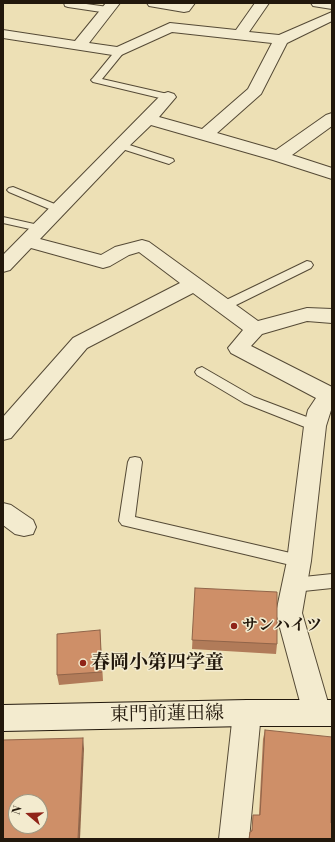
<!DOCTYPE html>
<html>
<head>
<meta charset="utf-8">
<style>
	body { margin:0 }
	#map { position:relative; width:335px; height:842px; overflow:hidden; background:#ede0b5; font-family:"Libre Bodoni",serif }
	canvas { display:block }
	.frame { position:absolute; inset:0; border:4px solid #22180c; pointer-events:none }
	.north { position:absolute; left:8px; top:794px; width:40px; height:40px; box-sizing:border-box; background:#f3ebcf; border:1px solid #9f9781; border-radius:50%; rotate:289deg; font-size:11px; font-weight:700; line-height:16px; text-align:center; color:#22180c }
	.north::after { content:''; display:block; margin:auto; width:14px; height:18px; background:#8f2418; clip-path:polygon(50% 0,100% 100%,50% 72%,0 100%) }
</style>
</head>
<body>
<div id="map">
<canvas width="335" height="842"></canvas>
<div class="frame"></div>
<div class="north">N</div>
</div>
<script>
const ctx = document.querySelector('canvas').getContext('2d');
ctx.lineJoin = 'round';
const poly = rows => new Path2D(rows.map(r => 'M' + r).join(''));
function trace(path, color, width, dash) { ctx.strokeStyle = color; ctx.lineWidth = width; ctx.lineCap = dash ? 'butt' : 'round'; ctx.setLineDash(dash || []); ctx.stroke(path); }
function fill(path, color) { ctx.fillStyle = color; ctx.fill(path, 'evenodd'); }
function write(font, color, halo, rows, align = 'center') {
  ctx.font = font + ' "Libre Bodoni","Noto Serif JP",serif'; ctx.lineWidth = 3; ctx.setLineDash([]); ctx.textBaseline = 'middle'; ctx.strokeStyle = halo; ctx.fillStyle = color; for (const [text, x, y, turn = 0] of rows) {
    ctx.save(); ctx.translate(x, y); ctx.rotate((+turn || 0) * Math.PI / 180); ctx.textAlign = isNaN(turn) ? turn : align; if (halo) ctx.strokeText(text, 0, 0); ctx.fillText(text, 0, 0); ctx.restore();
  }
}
const service = poly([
	[64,3,79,3,108,7,112,10,108,13,68,7,65,6,64,3],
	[119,49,124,52,102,79,172,95,173,97,172,99,168,100,93,82,91,80,93,78,116,50,119,49],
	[120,142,173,159,174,161,169,164,116,147,115,145,120,142],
	[13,187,62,207,64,209,62,211,54,211,9,192,7,190,9,188,13,187],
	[3,217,43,226,45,228,43,230,39,231,3,223,3,217],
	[307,261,311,262,313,265,311,268,228,309,220,309,218,306,220,303,307,261],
	[202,367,254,397,320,422,322,426,320,430,315,431,244,403,197,375,195,372,197,369,202,367],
	[135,457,140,458,142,462,135,517,299,555,305,557,307,561,305,565,299,567,122,525,119,521,128,462,130,458,135,457],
	[332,574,332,588,294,592,288,590,286,585,288,580,294,578,332,574]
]);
const minor = poly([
	[106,3,120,3,89,43,117,47,170,23,236,30,255,3,269,3,249,32,279,35,332,12,332,21,287,43,261,94,217,133,276,150,326,115,332,113,332,126,292,155,332,168,332,179,273,160,151,125,126,149,40,239,101,255,115,247,142,240,149,242,258,321,307,308,332,309,332,323,307,321,262,334,251,346,332,387,332,407,326,426,311,561,302,613,331,713,327,722,317,726,307,722,303,713,276,613,287,561,304,426,308,410,316,398,231,353,228,348,243,330,193,293,87,348,11,438,3,440,3,417,73,338,180,283,139,252,129,255,110,266,103,268,31,248,10,270,3,272,3,255,162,94,168,92,174,94,176,97,159,117,202,129,248,89,272,43,172,32,119,56,3,38,3,30,75,41,106,3],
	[147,3,195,3,189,11,184,12,149,6,147,3],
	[311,3,332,3,332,9,313,6,311,3],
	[3,503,11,505,33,520,36,527,33,534,24,536,15,534,3,525,3,503],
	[247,700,257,704,261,713,249,839,219,839,233,713,237,704,247,700]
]);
const secondary = poly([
	[247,700,332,700,332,726,247,726,3,731,3,705,247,700]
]);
trace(service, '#554a36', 2);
trace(minor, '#554a36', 2);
trace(secondary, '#22180c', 2);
fill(service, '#f3ebcf');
fill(minor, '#f3ebcf');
fill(secondary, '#f3ebcf');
fill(poly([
	[195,588,277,644,276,654,192,649],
	[100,630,103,681,59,685,57,675],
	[265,730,331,823,332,839,249,839,250,832,251,831,259,815,263,739]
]), '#b17b59');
fill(poly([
	[83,738,84,749,80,839,78,839]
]), '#906449');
const building = poly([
	[195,588,277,592,277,644,192,640,195,588],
	[100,630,102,672,57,675,57,634,100,630],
	[265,730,332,737,331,823,332,823,332,839,249,839,250,832,252,831,253,815,260,815,265,730],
	[83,738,78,839,3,839,3,740,83,738],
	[16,802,40,802,40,826,16,826,16,802]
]);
fill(building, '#ce8f68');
trace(building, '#906449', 1);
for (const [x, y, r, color] of [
	[234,626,4,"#8f2418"],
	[83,663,4,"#8f2418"]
]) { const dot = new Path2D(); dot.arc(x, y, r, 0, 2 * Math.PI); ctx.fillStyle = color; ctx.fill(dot); trace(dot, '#f3ebcf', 1.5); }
write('bold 16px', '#22180c', '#f3ebcf', [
	["サンハイツ",242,626]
], 'left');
write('bold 19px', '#22180c', '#f3ebcf', [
	["春岡小第四学童",91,663]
], 'left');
write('19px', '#22180c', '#f3ebcf', [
	["東門前蓮田線",167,715,-1]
]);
</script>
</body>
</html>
